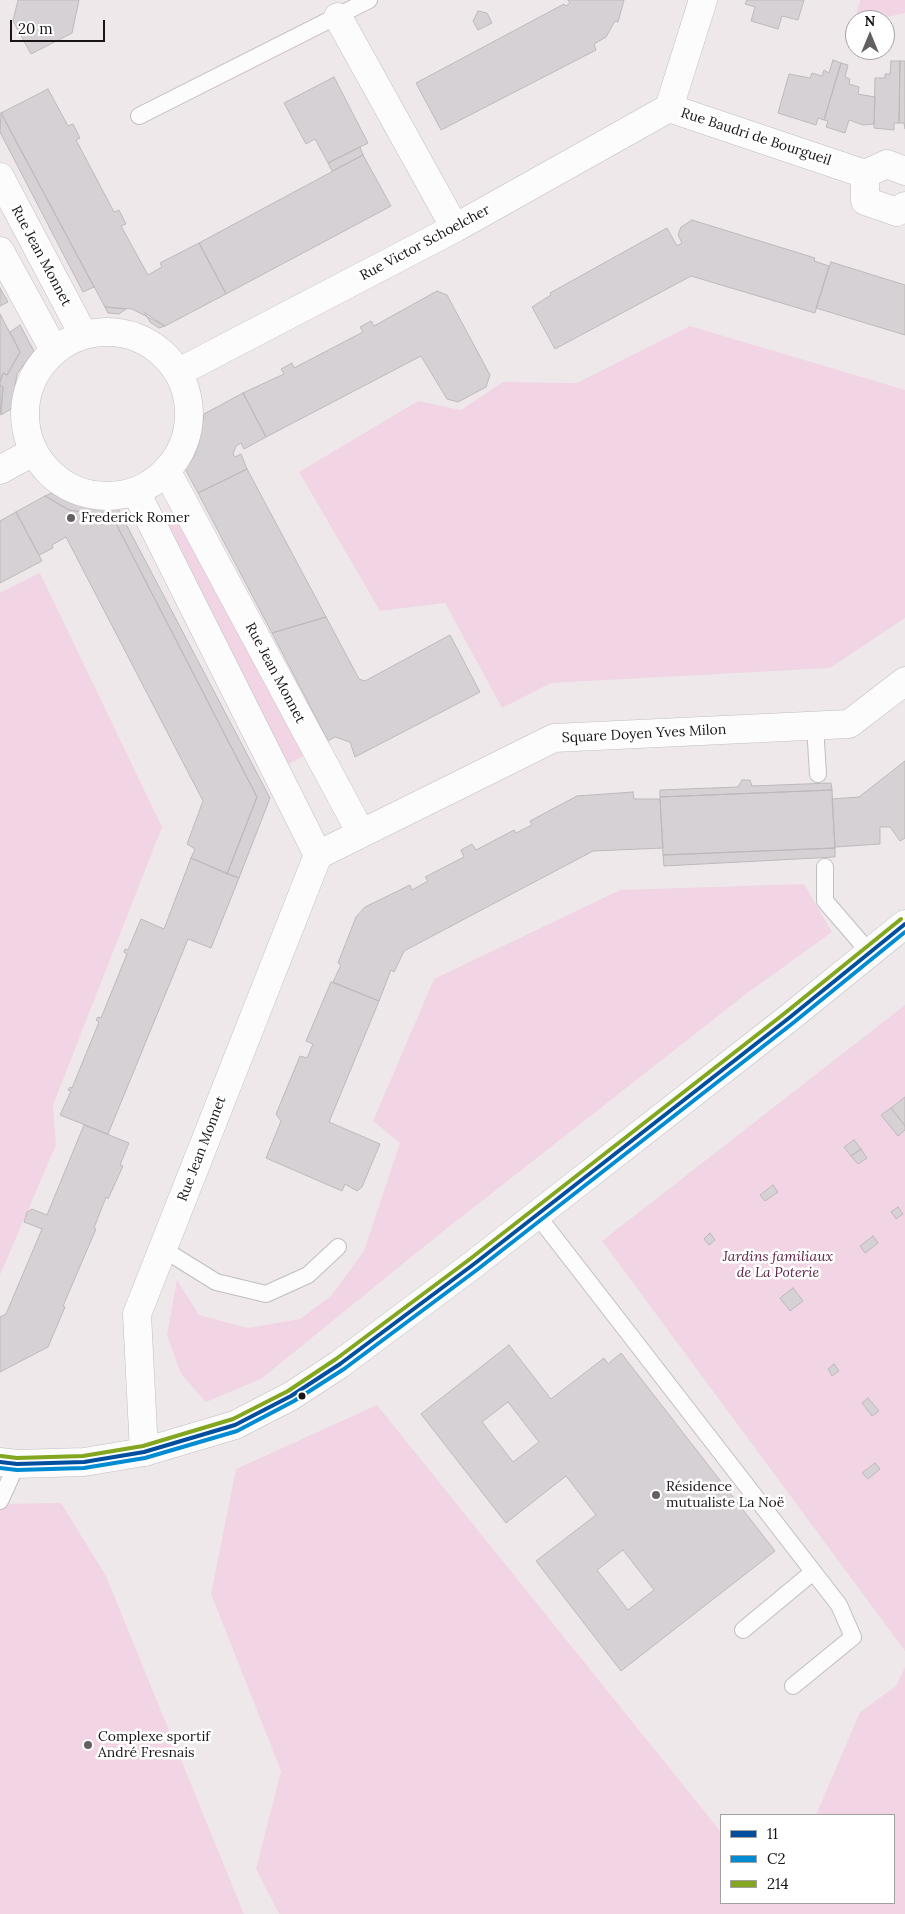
<!DOCTYPE html>
<html>
<head>
<meta charset="utf-8">
<style>
	body { margin:0 }
	#map { position:relative; width:905px; height:1914px; overflow:hidden; background:#eee8eb; font-family:Lora,serif }
	canvas { display:block }
	.legend { position:absolute; left:720px; top:1814px; width:175px; height:90px; box-sizing:border-box; background:#fff; border:1px solid #a3a1a2; margin:0; padding:6px 9px; list-style:none; font-size:15px; color:#191517 }
	.legend li { display:flex; align-items:center; gap:10px; height:25px }
	.legend b { width:25px; border:1px solid #a3a1a2 }
	.north { position:absolute; left:845px; top:10px; width:50px; height:50px; box-sizing:border-box; background:#fff; border:1px solid #a3a1a2; border-radius:50%; rotate:0deg; font-size:14px; font-weight:700; line-height:20px; text-align:center; color:#191517 }
	.north::after { content:''; display:block; margin:auto; width:18px; height:22px; background:#645f61; clip-path:polygon(50% 0,100% 100%,50% 72%,0 100%) }
	.scale { position:absolute; left:10px; top:20px; width:95px; height:22px; box-sizing:border-box; border:2px solid #191517; border-top:0; padding-left:6px; font-size:15px; line-height:18px; white-space:nowrap; color:#191517; -webkit-text-stroke:4px #fff; paint-order:stroke }
</style>
</head>
<body>
<div id="map">
<canvas width="905" height="1914"></canvas>
<ul class="legend">
<li><b style="height:6px;background:#004f9e"></b>11</li>
<li><b style="height:6px;background:#008bd2"></b>C2</li>
<li><b style="height:6px;background:#82a71e"></b>214</li>
</ul>
<div class="north">N</div>
<div class="scale">20 m</div>
</div>
<script>
const ctx = document.querySelector('canvas').getContext('2d');
ctx.lineJoin = 'round';
function fill(path, color) { ctx.fillStyle = color; ctx.fill(path, 'evenodd'); }
const poly = rows => new Path2D(rows.map(r => 'M' + r).join(''));
function trace(path, color, width, dash) { ctx.strokeStyle = color; ctx.lineWidth = width; ctx.lineCap = dash ? 'butt' : 'round'; ctx.setLineDash(dash || []); ctx.stroke(path); }
function write(font, color, halo, rows, align = 'center') {
  ctx.font = font + ' Lora,serif'; ctx.lineWidth = 5; ctx.setLineDash([]); ctx.textBaseline = 'middle'; ctx.strokeStyle = halo; ctx.fillStyle = color; for (const [text, x, y, turn = 0] of rows) {
    ctx.save(); ctx.translate(x, y); ctx.rotate((+turn || 0) * Math.PI / 180); ctx.textAlign = isNaN(turn) ? turn : align; if (halo) ctx.strokeText(text, 0, 0); ctx.fillText(text, 0, 0); ctx.restore();
  }
}
fill(poly([
	[860,0,905,0,905,13,874,20,855,20],
	[690,326,905,390,905,618,830,668,551,683,502,708,445,603,380,611,299,472,418,401,461,410,503,382,577,383],
	[178,508,307,754,275,772,145,524],
	[40,573,162,827,53,1105,56,1145,0,1275,0,593],
	[804,884,832,932,746,994,436,1237,261,1379,206,1402,181,1374,167,1335,177,1280,199,1315,248,1328,300,1319,331,1296,364,1251,400,1143,373,1121,434,979,620,890],
	[905,1005,905,1651,602,1241],
	[377,1405,721,1832,721,1903,894,1903,894,1815,816,1815,860,1712,896,1686,905,1667,905,1914,279,1914,256,1869,281,1771,211,1594,236,1469],
	[61,1503,106,1576,244,1914,0,1914,0,1504]
]), '#f1d5e4');
const building = poly([
	[18,0,79,0,72,33,31,54,13,21,18,0],
	[568,0,624,0,618,22,615,21,606,37,594,44,596,50,441,130,416,83,564,4,566,6,570,3,568,0],
	[747,0,804,0,798,20,782,16,778,29,751,21,755,7,745,4,747,0],
	[478,11,487,13,492,23,478,30,473,21,478,11],
	[833,60,841,63,824,120,818,118,816,125,778,113,789,74,810,78,812,73,822,76,824,70,829,73,833,60],
	[891,61,900,61,899,123,894,123,894,130,874,128,875,78,885,78,885,74,890,74,891,61],
	[900,61,905,61,905,129,904,123,899,123,900,61],
	[841,63,848,65,845,77,850,79,849,84,859,87,858,94,875,97,874,124,863,125,849,120,845,133,826,127,828,121,824,120,841,63],
	[334,77,368,143,328,163,315,139,306,144,284,103,334,77],
	[48,89,68,126,73,124,80,138,76,140,114,212,119,210,126,224,121,226,148,275,162,267,160,263,199,243,226,294,165,326,132,309,105,307,1,113,48,89],
	[1,113,94,287,83,292,0,132,1,113],
	[360,147,363,155,332,171,328,163,360,147],
	[363,155,391,206,226,294,199,243,363,155],
	[692,220,815,258,814,261,829,266,815,313,691,276,555,349,532,307,551,295,550,293,667,228,677,246,682,243,678,235,681,227,692,220],
	[831,262,905,285,905,335,816,308,831,262],
	[0,288,8,302,0,306,0,288],
	[437,291,447,295,490,375,486,387,458,402,447,399,421,356,266,437,243,393,284,374,281,369,292,363,294,368,363,332,360,327,371,321,374,326,437,291],
	[105,307,126,309,119,314,108,313,105,307],
	[145,313,165,326,159,328,150,322,145,313],
	[0,314,20,352,7,375,3,373,0,382,0,314],
	[20,325,34,351,17,374,11,409,1,415,3,387,0,385,0,382,3,373,7,375,20,352,10,332,20,325],
	[0,385,3,387,0,415,0,385],
	[243,393,266,437,244,449,241,443,236,446,233,454,235,457,241,454,247,469,198,493,185,469,195,455,201,433,204,414,243,393],
	[247,469,326,617,272,633,198,493,247,469],
	[56,491,83,502,116,505,270,798,239,878,227,874,257,797,112,516,69,510,45,496,56,491],
	[45,496,69,510,112,516,257,797,227,874,191,858,195,849,187,844,203,801,66,537,52,545,53,548,39,555,16,512,45,496],
	[16,512,42,561,0,583,0,521,16,512],
	[326,617,359,679,365,681,450,635,480,692,355,757,350,742,335,737,328,741,272,633,326,617],
	[905,761,905,838,900,841,890,827,880,827,880,844,835,847,832,799,859,797,905,761],
	[742,780,750,780,752,786,831,783,832,790,660,797,660,790,738,787,742,780],
	[832,790,835,848,663,855,660,797,832,790],
	[633,792,634,799,660,799,663,848,593,851,404,951,394,972,391,970,379,1001,333,982,341,965,338,963,356,917,365,907,410,885,412,890,428,881,425,877,464,857,461,850,472,844,476,850,514,830,516,833,532,825,530,821,577,796,633,792],
	[835,848,835,857,664,866,663,855,835,848],
	[191,858,239,878,211,948,188,939,108,1134,60,1115,71,1091,68,1090,70,1087,72,1088,99,1022,96,1020,98,1017,101,1018,127,954,124,952,125,949,128,950,141,919,164,929,191,858],
	[331,982,379,1001,329,1122,380,1144,362,1187,357,1191,345,1184,342,1191,266,1158,281,1121,276,1114,300,1056,307,1058,313,1044,306,1041,331,982],
	[905,1097,905,1126,891,1108,905,1097],
	[891,1108,905,1126,905,1130,898,1136,881,1115,891,1108],
	[84,1125,129,1143,120,1165,123,1166,108,1199,106,1197,94,1228,96,1229,63,1306,65,1307,48,1347,0,1372,0,1317,6,1314,42,1229,24,1222,27,1212,32,1209,47,1215,84,1125],
	[854,1140,861,1149,851,1156,844,1147,854,1140],
	[861,1149,867,1158,858,1164,851,1156,861,1149],
	[773,1185,778,1192,765,1201,760,1195,773,1185],
	[898,1207,903,1214,896,1219,891,1212,898,1207],
	[710,1233,715,1240,709,1245,704,1239,710,1233],
	[873,1236,878,1243,865,1253,860,1246,873,1236],
	[793,1288,803,1301,790,1311,780,1298,793,1288],
	[509,1345,551,1399,604,1358,608,1364,621,1353,775,1551,621,1671,536,1561,596,1515,566,1476,506,1523,421,1414,509,1345],
	[508,1402,539,1442,513,1462,482,1422,508,1402],
	[623,1550,654,1590,628,1610,597,1570,623,1550],
	[834,1364,839,1371,832,1376,828,1369,834,1364],
	[868,1398,879,1411,872,1416,862,1403,868,1398],
	[875,1463,880,1469,868,1479,862,1473,875,1463]
]);
fill(building, '#d6d1d4');
trace(building, '#bdb9bb', 1);
const service = poly([
	[139,116,369,0],
	[815,726,818,774],
	[825,867,825,901,869,952],
	[537,1215,839,1605,853,1637,793,1686],
	[163,1249,216,1282,266,1294,308,1275,338,1247],
	[0,1501,17,1464],
	[743,1630,813,1572]
]);
const minor = poly([
	[703,0,669,108,865,174],
	[338,17,455,228],
	[865,174,865,201,897,212,905,206],
	[865,174,887,164,905,171],
	[0,177,83,334],
	[0,251,54,350],
	'25 414a82 82 0 1 1 164 0a82 82 0 1 1-164 0Z',
	[179,372,455,228,669,108],
	[0,470,33,452],
	[167,472,361,833],
	[136,492,318,855],
	[144,1452,137,1314,318,855,554,738,849,724,905,681]
]);
const tertiary = poly([
	[0,1462,17,1464,84,1462,144,1452,235,1425,291,1396,340,1364,474,1264,789,1018,905,924]
]);
trace(service, '#c1bdc0', 18);
trace(minor, '#c1bdc0', 29);
trace(tertiary, '#c1bdc0', 29);
trace(service, '#fcfcfc', 16);
trace(minor, '#fcfcfc', 28);
trace(tertiary, '#fcfcfc', 28);
trace(poly([
	[0,1462,17,1464,84,1462,144,1452,235,1425,291,1396,340,1364,474,1264,789,1018,905,924]
]), '#004f9e', 4);
trace(poly([
	[0,1468,17,1470,84,1468,145,1458,237,1431,294,1401,344,1369,478,1269,793,1023,905,932]
]), '#008bd2', 4);
trace(poly([
	[1,1456,17,1458,83,1456,143,1446,233,1419,288,1391,336,1359,470,1259,785,1013,901,919]
]), '#82a71e', 4);
for (const [x, y, r, color] of [
	[71,518,5,"#645f61"],
	[302,1396,4.5,"#191517"],
	[656,1495,5,"#645f61"],
	[88,1745,5,"#645f61"]
]) { const dot = new Path2D(); dot.arc(x, y, r, 0, 2 * Math.PI); ctx.fillStyle = color; ctx.fill(dot); trace(dot, '#fff', 2); }
write('14px', '#191517', '#fff', [
	["Rue Baudri de Bourgueil",756,137,18],
	["Rue Victor Schoelcher",425,243,-28],
	["Rue Jean Monnet",41,256,62],
	["Rue Jean Monnet",275,673,62],
	["Square Doyen Yves Milon",644,734,-3],
	["Rue Jean Monnet",202,1149,-69]
]);
write('14px', '#191517', '#fff', [
	["Frederick Romer",81,518],
	["Résidence",666,1487],
	["mutualiste La Noë",666,1503],
	["Complexe sportif",98,1737],
	["André Fresnais",98,1753]
], 'left');
write('italic 14px', '#5d2247', '#fff', [
	["Jardins familiaux",778,1257],
	["de La Poterie",778,1273]
]);
</script>
</body>
</html>
